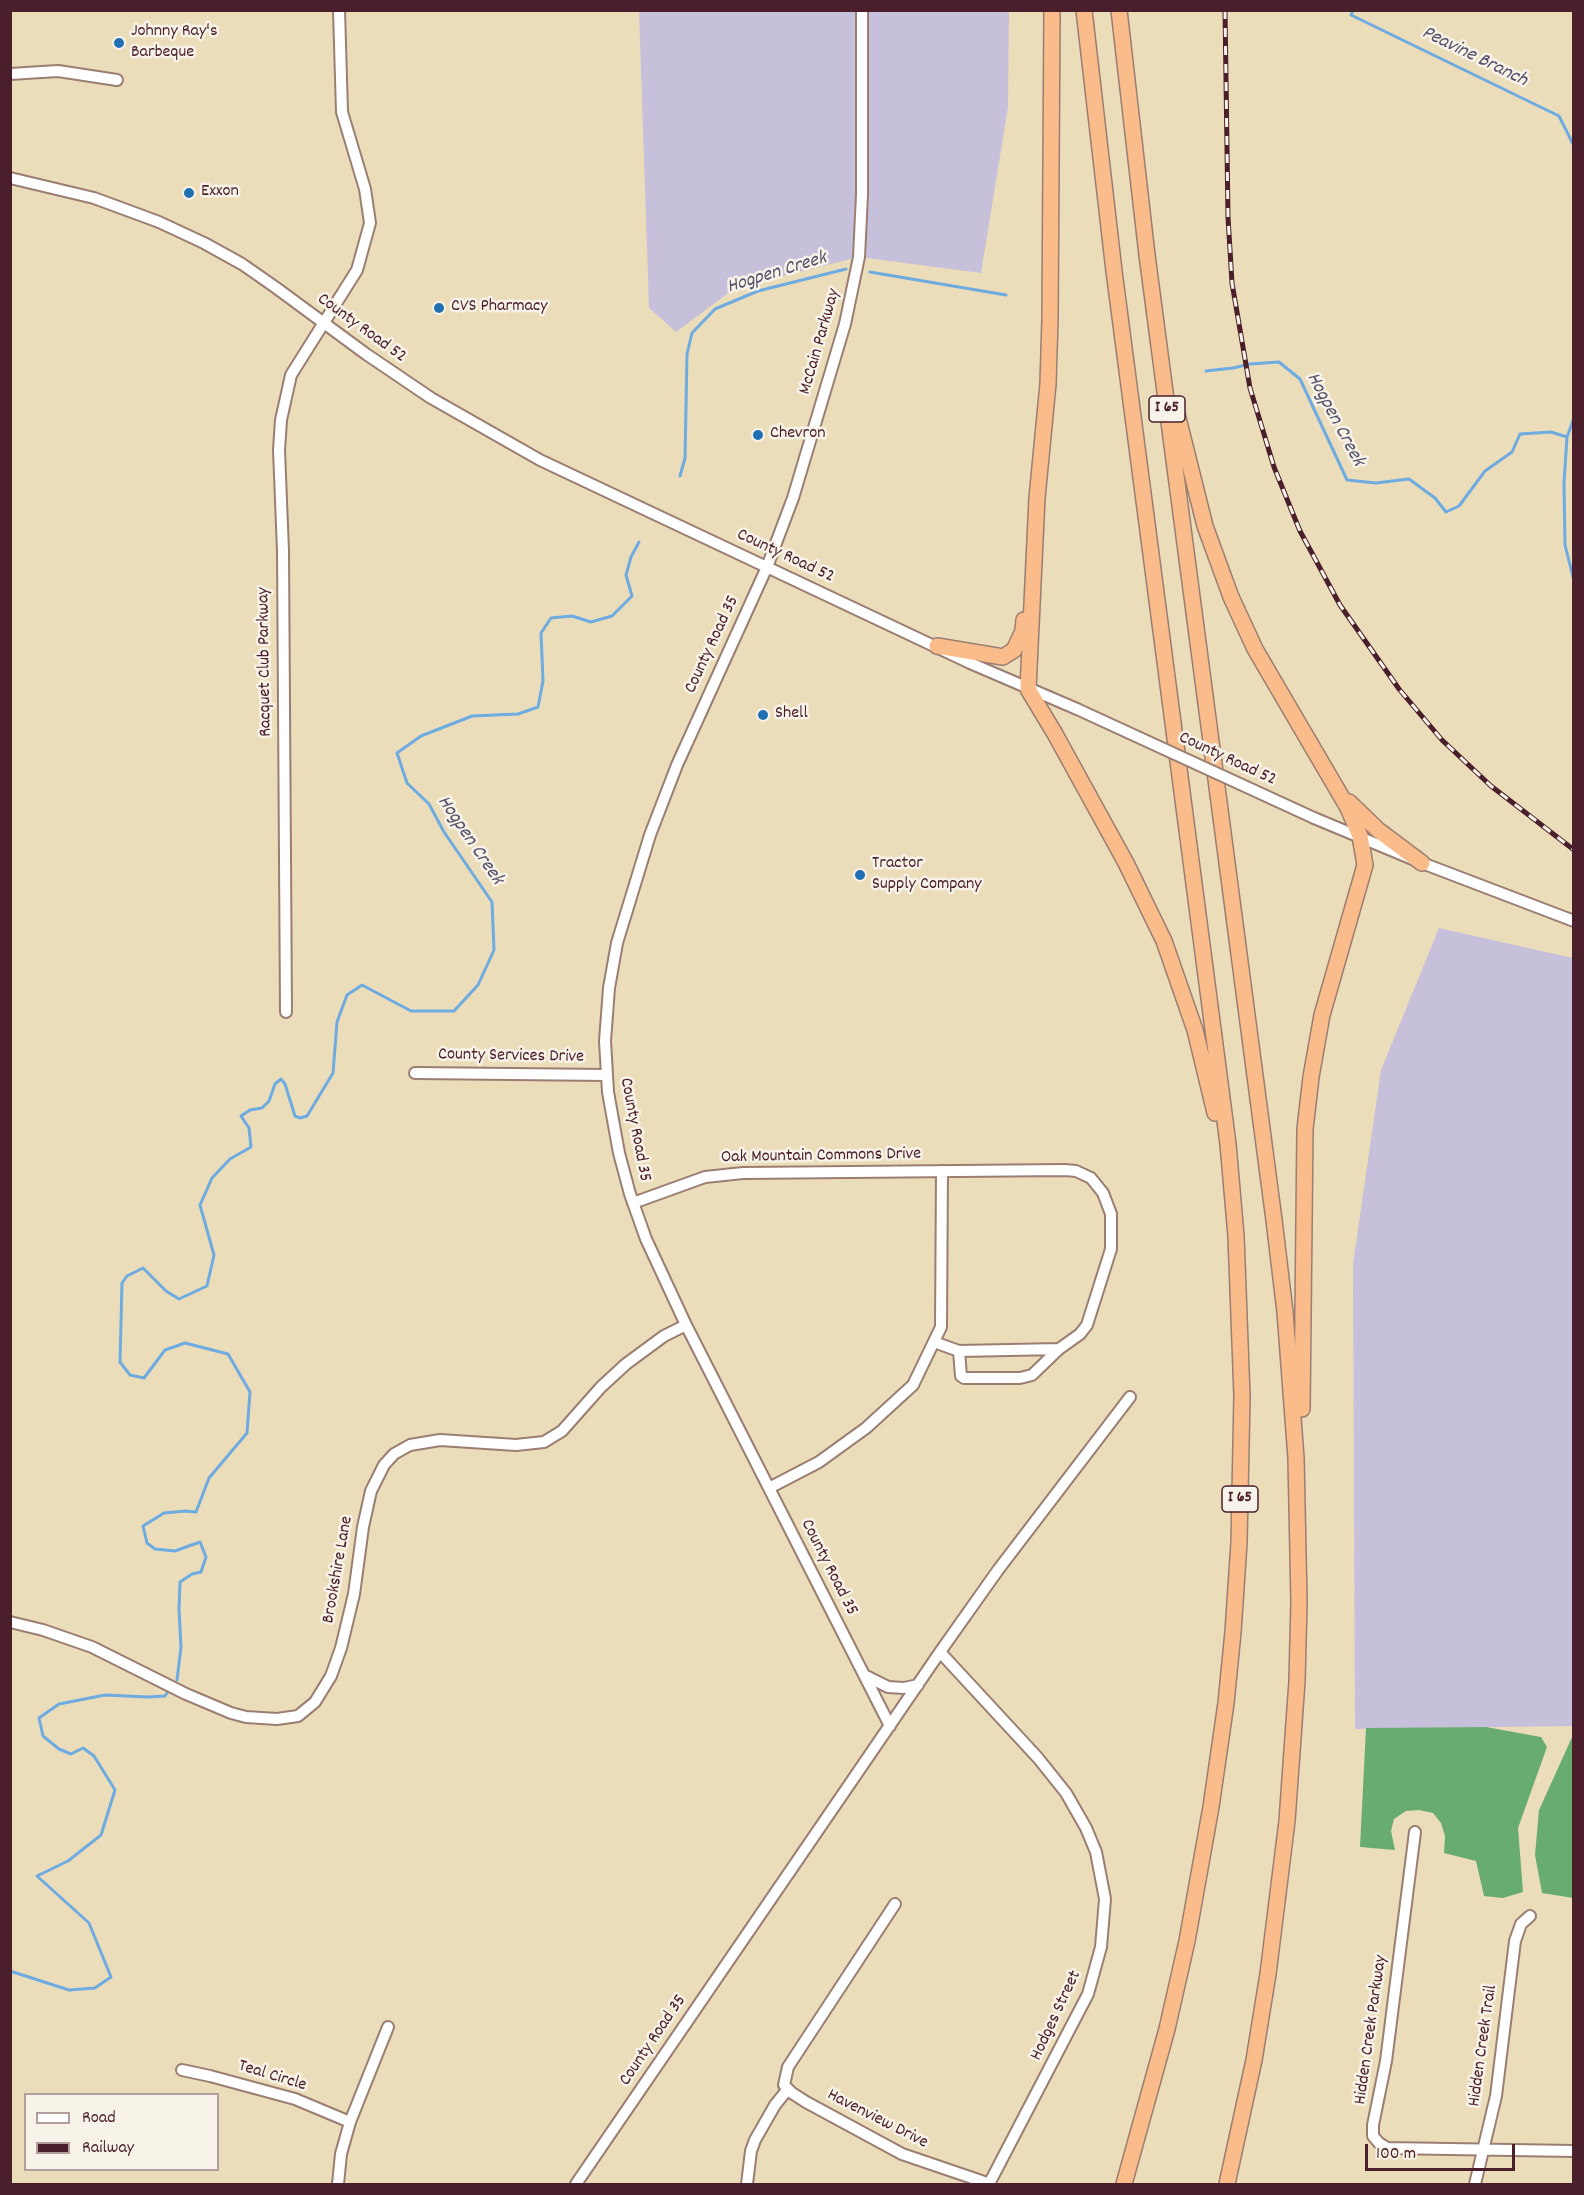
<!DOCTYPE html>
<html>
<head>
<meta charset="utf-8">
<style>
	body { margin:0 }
	#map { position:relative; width:1584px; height:2195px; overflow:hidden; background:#ecddba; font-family:Dekko,sans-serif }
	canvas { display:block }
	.frame { position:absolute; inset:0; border:12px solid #4a1f2b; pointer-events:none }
	.legend { position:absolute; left:24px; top:2093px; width:195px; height:78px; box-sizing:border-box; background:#f7f3e8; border:2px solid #b29e9c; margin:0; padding:8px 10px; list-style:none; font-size:18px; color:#4a1f2b }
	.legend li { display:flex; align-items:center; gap:12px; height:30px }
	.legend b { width:30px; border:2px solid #b29e9c }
	.scale { position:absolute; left:1365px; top:2144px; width:150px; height:27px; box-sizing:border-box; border:3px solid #4a1f2b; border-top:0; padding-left:8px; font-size:18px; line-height:21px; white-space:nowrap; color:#4a1f2b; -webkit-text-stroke:4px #f7f3e8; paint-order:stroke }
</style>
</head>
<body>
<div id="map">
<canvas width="1584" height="2195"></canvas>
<div class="frame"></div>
<ul class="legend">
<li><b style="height:8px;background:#fff"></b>Road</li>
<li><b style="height:8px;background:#4a1f2b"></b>Railway</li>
</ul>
<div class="scale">100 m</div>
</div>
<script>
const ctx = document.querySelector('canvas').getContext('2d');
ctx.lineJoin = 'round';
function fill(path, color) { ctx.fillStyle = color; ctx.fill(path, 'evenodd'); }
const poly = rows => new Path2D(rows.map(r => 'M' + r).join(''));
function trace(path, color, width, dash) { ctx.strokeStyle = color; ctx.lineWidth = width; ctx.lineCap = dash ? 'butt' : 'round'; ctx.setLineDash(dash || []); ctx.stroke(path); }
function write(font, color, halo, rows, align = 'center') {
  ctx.font = font + ' Dekko,sans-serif'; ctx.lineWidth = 5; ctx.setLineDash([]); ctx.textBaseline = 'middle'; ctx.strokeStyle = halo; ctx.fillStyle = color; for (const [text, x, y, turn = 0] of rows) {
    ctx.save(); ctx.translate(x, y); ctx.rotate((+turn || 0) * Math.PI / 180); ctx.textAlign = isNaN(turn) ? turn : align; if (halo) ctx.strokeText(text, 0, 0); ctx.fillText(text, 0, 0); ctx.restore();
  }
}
fill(poly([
	[639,11,1009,11,1008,107,981,273,859,257,735,288,676,332,649,308],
	[1439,928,1573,958,1573,1726,1355,1729,1353,1264,1381,1070]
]), '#c6c0da');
fill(poly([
	[1486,1727,1541,1737,1547,1747,1518,1828,1523,1892,1503,1898,1484,1896,1476,1861,1444,1853,1445,1836,1441,1823,1433,1813,1419,1810,1406,1811,1394,1819,1391,1831,1395,1850,1360,1847,1366,1728],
	[1573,1735,1573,1898,1542,1893,1535,1855,1539,1810]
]), '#68ac71');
trace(poly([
	[1353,10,1351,15,1559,116,1574,146],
	[870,272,1006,295],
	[1206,371,1233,368,1250,364,1279,362,1300,379,1347,480,1376,483,1409,479,1435,498,1446,512,1459,506,1485,471,1512,452,1520,434,1551,432,1567,437,1564,483,1565,545,1574,581],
	[1567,437,1574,418],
	[680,476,685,458,687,354,692,333,715,309,758,291,846,269],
	[177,1680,181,1647,179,1609,180,1582,192,1574,201,1572,206,1557,200,1542,175,1551,155,1549,147,1543,143,1526,164,1513,186,1511,196,1512,209,1478,247,1433,250,1392,228,1354,185,1343,165,1350,144,1378,130,1375,120,1362,122,1283,127,1276,143,1268,166,1291,179,1299,207,1286,214,1255,200,1205,212,1178,230,1159,251,1147,249,1128,241,1116,250,1110,262,1108,269,1101,275,1084,281,1079,285,1084,295,1116,300,1118,307,1116,333,1073,337,1022,347,995,362,985,411,1011,454,1011,478,985,494,950,492,902,444,832,429,804,407,783,397,753,421,736,472,716,518,714,538,707,543,681,541,633,551,618,572,616,591,622,612,616,632,596,626,575,631,557,639,542],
	[10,1971,69,1990,95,1988,111,1977,89,1923,37,1876,68,1861,101,1835,115,1790,94,1756,83,1748,71,1754,59,1749,43,1736,39,1718,59,1704,105,1695,147,1697,165,1696,167,1693]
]), '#6eabe0', 3);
const minor = poly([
	[862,10,862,195,859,257,845,324,793,498,767,567,677,765,650,835,617,943,609,988,605,1041,608,1092,619,1153,630,1194,646,1239,686,1325,890,1726],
	[10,74,58,71,117,80],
	[10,178,94,198,159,222,204,243,242,264,275,287,366,354,431,398,540,460,970,663,1077,709],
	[1314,818,1422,863,1574,921],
	[286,1012,283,551,279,450,281,420,291,375,357,270,370,223,365,189,342,112,339,10],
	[415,1073,607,1075],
	[633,1203,705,1177,743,1173,1065,1170,1076,1171,1091,1178,1103,1193,1111,1214,1111,1249,1087,1325,1080,1334,1059,1349,959,1351,934,1342],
	[959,1351,961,1376,964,1378,1020,1378,1032,1375,1059,1349],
	[769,1488,819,1462,866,1428,913,1385,941,1327,942,1171],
	[10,1622,43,1630,92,1647,186,1694,231,1713,246,1717,277,1719,298,1716,315,1702,331,1676,341,1648,354,1594,363,1527,371,1491,384,1465,394,1454,410,1445,440,1440,516,1445,544,1442,562,1431,601,1387,626,1364,664,1336,686,1325],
	[940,1652,1038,1758,1066,1793,1086,1828,1096,1852,1105,1899,1101,1947,1088,1994,989,2184],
	[864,1675,888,1687,904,1688,918,1685],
	[1415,1832,1386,2061,1373,2125,1373,2136,1379,2143,1387,2148,1574,2151],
	[895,1904,788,2067,784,2085,792,2093,806,2102,902,2154,990,2184],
	[182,2070,210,2076,295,2099,350,2122],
	[338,2184,341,2154,350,2122,388,2027],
	[576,2184,940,1652,998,1570,1130,1397],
	[747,2184,751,2151,755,2140,775,2105,788,2089],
	[1475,2184,1496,2096,1515,1941,1521,1924,1530,1916]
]);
const highway = poly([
	[1052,10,1050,319,1048,384,1037,498,1028,689,1055,734,1126,863,1164,941,1195,1030,1215,1113],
	[1084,10,1114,271,1228,1144,1236,1236,1242,1396,1239,1543,1233,1632,1226,1703,1211,1807,1187,1941,1167,2029,1124,2184],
	[1119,10,1147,255,1274,1220,1285,1312,1296,1458,1299,1602,1297,1681,1287,1821,1268,1974,1254,2060,1227,2184],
	[1177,414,1205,526,1231,597,1255,649,1348,808,1360,836,1365,865,1322,1015,1311,1077,1305,1129,1302,1409],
	[937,646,1003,657,1014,650,1023,631,1024,620],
	[1349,802,1378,830,1422,863]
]);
trace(minor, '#9b7e72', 14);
trace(highway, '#9b7e72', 18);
trace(minor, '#fff', 10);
trace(highway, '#f9bc8a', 15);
const rail = poly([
	[1225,10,1228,217,1232,283,1250,388,1274,467,1289,504,1300,531,1340,605,1399,689,1442,740,1491,786,1574,850]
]);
trace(rail, '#4a1f2b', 5);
trace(rail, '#f7f3e8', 3, [9]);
const minorBridge = poly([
	[1077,709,1314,818]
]);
trace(minorBridge, '#9b7e72', 14, []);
trace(minorBridge, '#fff', 10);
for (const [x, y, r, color] of [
	[119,43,6,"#1f6fb2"],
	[189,193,6,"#1f6fb2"],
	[439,308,6,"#1f6fb2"],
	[758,435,6,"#1f6fb2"],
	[763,715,6,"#1f6fb2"],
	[860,875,6,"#1f6fb2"]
]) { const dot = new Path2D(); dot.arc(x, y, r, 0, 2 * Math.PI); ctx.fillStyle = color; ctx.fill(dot); trace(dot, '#f7f3e8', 2); }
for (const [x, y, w] of [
	[1167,409,36],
	[1240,1499,36]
]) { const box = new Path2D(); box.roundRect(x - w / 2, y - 13, w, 26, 4.5); ctx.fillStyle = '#f7f3e8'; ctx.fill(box); trace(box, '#4a1f2b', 1.5); }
write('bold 16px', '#4a1f2b', null, [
	["I 65",1167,409],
	["I 65",1240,1499]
]);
write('18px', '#4a1f2b', '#f7f3e8', [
	["Johnny Ray's",131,33],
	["Barbeque",131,54],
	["Exxon",201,193],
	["CVS Pharmacy",451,308],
	["Chevron",770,435],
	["Shell",775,715],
	["Tractor",872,865],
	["Supply Company",872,886]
], 'left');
write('18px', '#4a1f2b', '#f7f3e8', [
	["County Road 52",361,329,36],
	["McCain Parkway",821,342,-74],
	["County Road 52",785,557,25],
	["County Road 35",713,645,-65],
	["Racquet Club Parkway",266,662,-91],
	["County Road 52",1227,760,25],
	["County Services Drive",511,1057,1],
	["County Road 35",634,1130,79],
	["Oak Mountain Commons Drive",821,1157,-1],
	["County Road 35",828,1568,63],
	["Brookshire Lane",339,1570,-80],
	["Hodges Street",1057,2016,-65],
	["Hidden Creek Parkway",1372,2030,-82],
	["County Road 35",654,2041,-56],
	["Hidden Creek Trail",1484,2046,-82],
	["Teal Circle",272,2077,17],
	["Havenview Drive",877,2120,27]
]);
write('italic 20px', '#57506a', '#f7f3e8', [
	["Peavine Branch",1474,58,26],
	["Hogpen Creek",777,274,-17],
	["Hogpen Creek",1334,420,62],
	["Hogpen Creek",469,841,56]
]);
</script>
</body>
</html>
